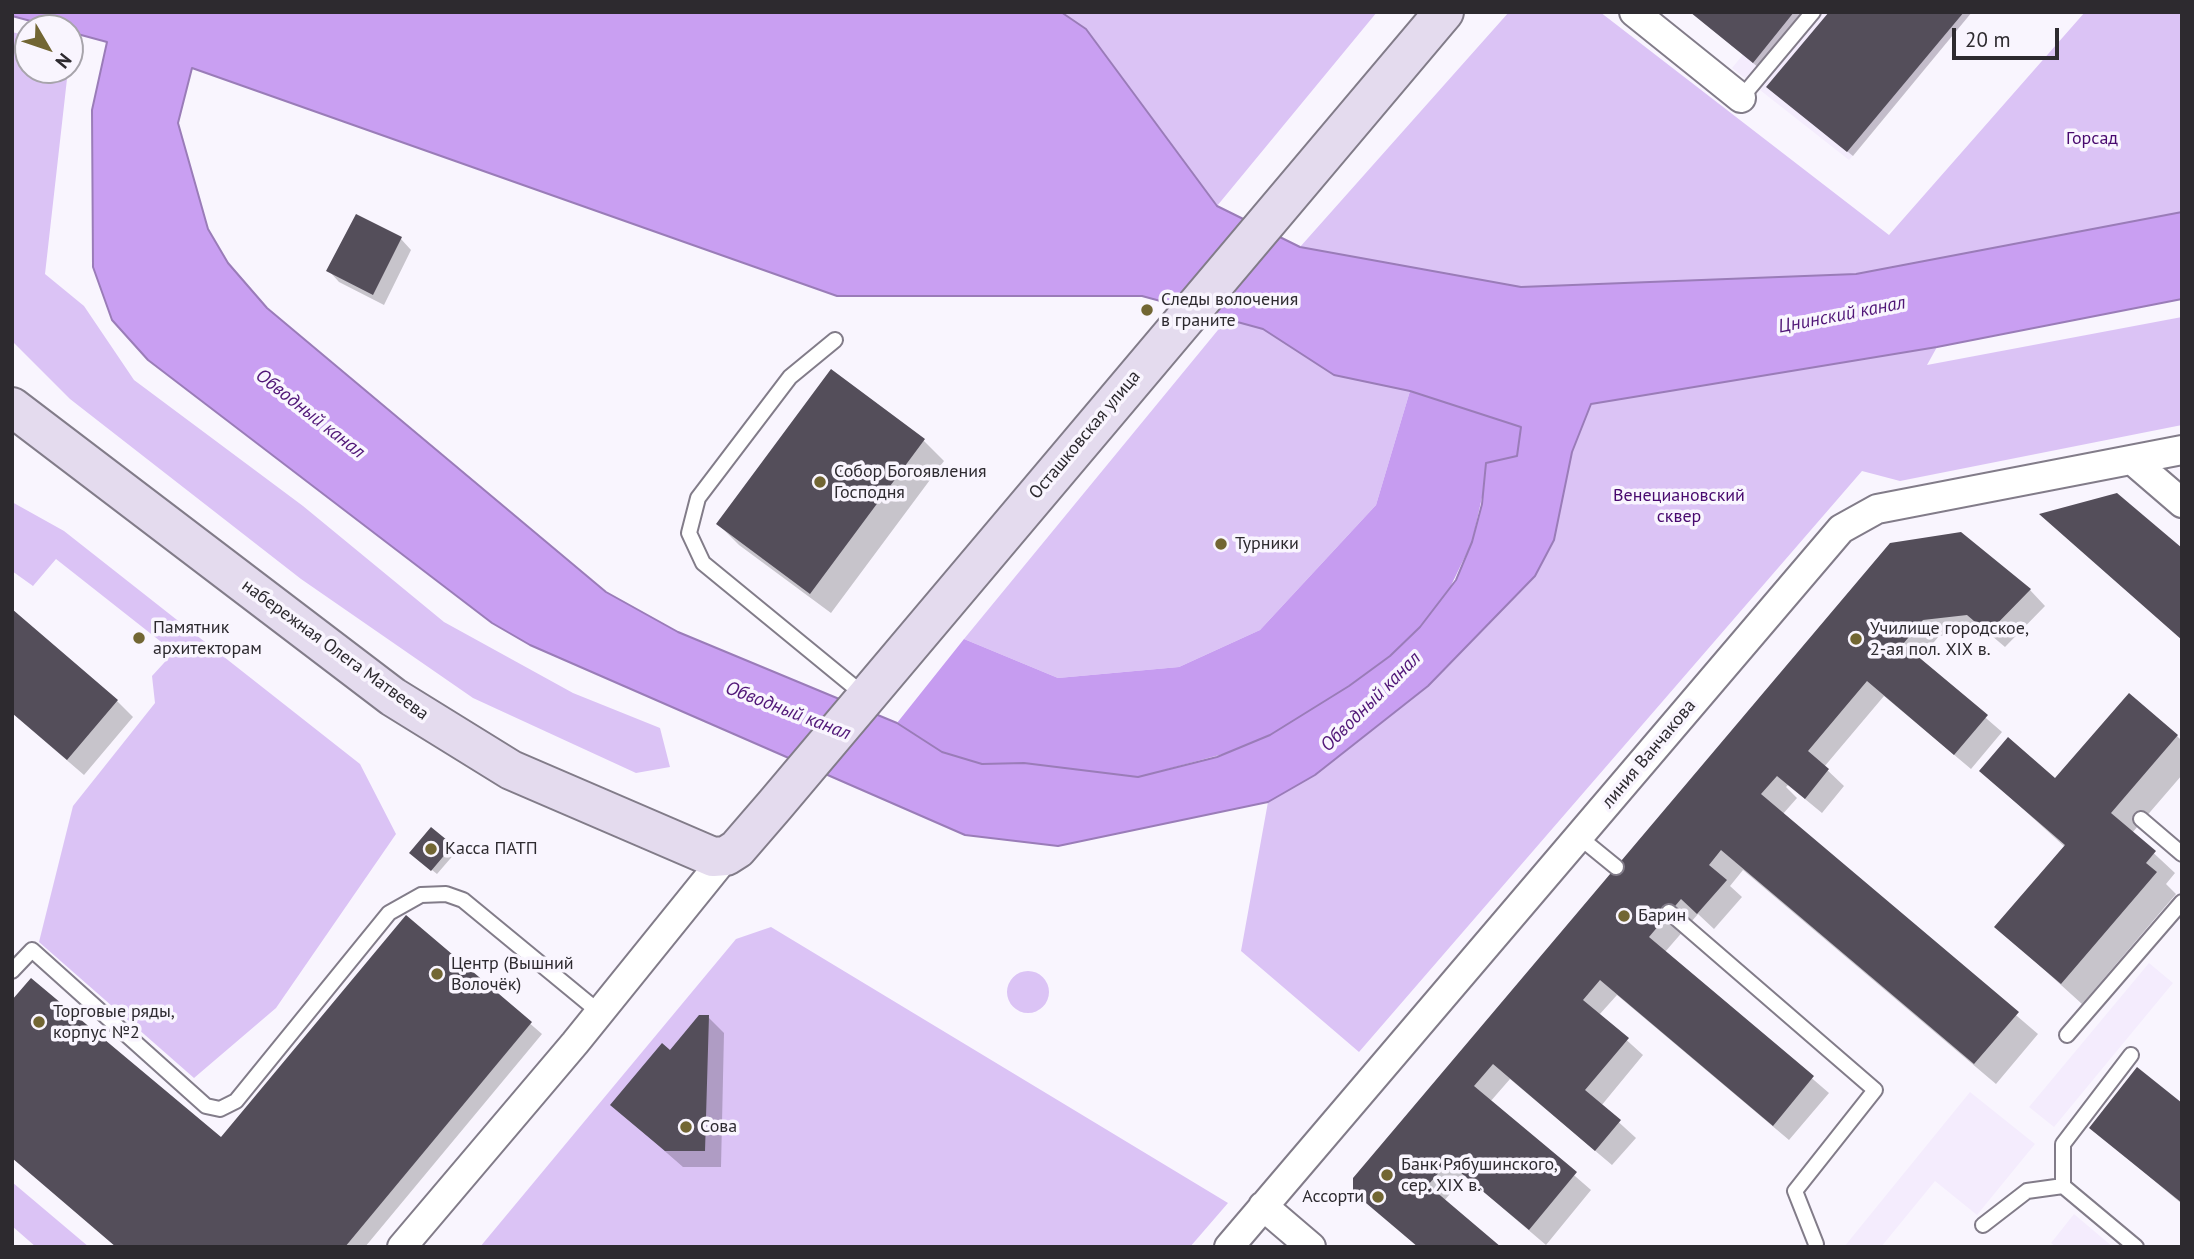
<!DOCTYPE html>
<html>
<head>
<meta charset="utf-8">
<style>
	body { margin:0 }
	#map { position:relative; width:2194px; height:1259px; overflow:hidden; background:#f9f5fe; font-family:"PT Sans",sans-serif }
	canvas { display:block }
	.frame { position:absolute; inset:0; border:14px solid #2d2a2f; pointer-events:none }
	.north { position:absolute; left:14px; top:14px; width:70px; height:70px; box-sizing:border-box; background:#f9f5fe; border:2px solid #a7a4ab; border-radius:50%; rotate:129deg; font-size:19px; font-weight:700; line-height:28px; text-align:center; color:#2d2a2f }
	.north::after { content:''; display:block; margin:auto; width:24px; height:32px; background:#726633; clip-path:polygon(50% 0,100% 100%,50% 72%,0 100%) }
	.scale { position:absolute; left:1952px; top:28px; width:107px; height:32px; box-sizing:border-box; border:4px solid #2d2a2f; border-top:0; padding-left:9px; font-size:21px; line-height:24px; white-space:nowrap; color:#2d2a2f; -webkit-text-stroke:5px #f9f5fe; paint-order:stroke }
</style>
</head>
<body>
<div id="map">
<canvas width="2194" height="1259"></canvas>
<div class="frame"></div>
<div class="north">N</div>
<div class="scale">20 m</div>
</div>
<script>
const ctx = document.querySelector('canvas').getContext('2d');
ctx.lineJoin = 'round';
function fill(path, color) { ctx.fillStyle = color; ctx.fill(path, 'evenodd'); }
const poly = rows => new Path2D(rows.map(r => 'M' + r).join(''));
function trace(path, color, width, dash) { ctx.strokeStyle = color; ctx.lineWidth = width; ctx.lineCap = dash ? 'butt' : 'round'; ctx.setLineDash(dash || []); ctx.stroke(path); }
function write(font, color, halo, rows, align = 'center') {
  ctx.font = font + ' "PT Sans",sans-serif'; ctx.lineWidth = 7; ctx.setLineDash([]); ctx.textBaseline = 'middle'; ctx.strokeStyle = halo; ctx.fillStyle = color; for (const [text, x, y, turn = 0] of rows) {
    ctx.save(); ctx.translate(x, y); ctx.rotate((+turn || 0) * Math.PI / 180); ctx.textAlign = isNaN(turn) ? turn : align; if (halo) ctx.strokeText(text, 0, 0); ctx.fillText(text, 0, 0); ctx.restore();
  }
}
fill(poly([
	[1778,12,1972,12,1849,160,1732,68],
	[2149,963,2173,983,2054,1127,2029,1107],
	[1970,1092,2035,1144,1977,1215,1935,1181,1881,1247,1844,1247],
	[2074,1214,2113,1247,2056,1247,2051,1243]
]), '#f4ecfd');
fill(poly([
	[1061,12,1377,12,1217,206,1086,29],
	[1509,12,1600,12,1889,235,2085,12,2182,12,2182,212,1856,274,1521,287,1300,247],
	[12,32,28,36,28,70,68,70,45,274,84,306,134,380,303,506,444,622,573,693,660,728,670,767,636,773,473,698,301,579,70,399,12,341],
	[2182,317,2182,425,1900,481,1862,471,1359,1052,1241,951,1268,802,1315,775,1428,686,1535,576,1554,540,1572,452,1590,404,1937,347,1927,365],
	[1227,319,1263,329,1334,375,1410,391,1376,505,1260,630,1179,667,1058,678,964,639],
	[12,502,64,531,360,764,396,834,276,1008,194,1078,39,942,73,806,155,703,152,676,174,652,56,559,33,586,12,571],
	[771,927,1228,1203,1190,1247,480,1247,736,939],
	'1007 992a21 21 0 1 1 42 0a21 21 0 1 1-42 0Z',
	[12,1182,89,1247,36,1247,12,1226]
]), '#dbc3f5');
fill(poly([
	[1410,391,1522,427,1517,456,1485,484,1472,542,1446,596,1420,627,1390,656,1349,686,1270,735,1238,750,1138,777,1024,763,982,764,942,752,897,723,964,639,1058,678,1179,667,1260,630,1376,505]
]), '#c69cf0');
const water = poly([
	[12,12,1061,12,1086,29,1217,206,1300,247,1521,287,1856,274,2182,212,2182,299,1937,347,1591,404,1572,452,1554,540,1535,576,1428,686,1315,775,1268,802,1058,846,965,835,530,645,492,623,148,360,112,320,93,267,92,110,107,42,70,32,70,28,57,28,12,16,12,12],
	[192,68,837,296,1142,296,1263,329,1334,375,1410,391,1521,427,1517,456,1486,463,1482,504,1472,542,1456,580,1420,627,1390,656,1349,686,1270,735,1217,757,1138,777,1024,763,982,764,942,752,897,723,678,632,606,592,267,308,228,263,208,229,178,123,192,68]
]);
fill(water, '#c99ff2');
trace(water, '#9a7cb8', 2);
fill(poly([
	[1690,12,1813,12,1764,72],
	[1831,12,1972,12,1853,156,1773,92],
	[401,239,411,250,384,305,339,282,329,271],
	[923,440,944,461,831,613,739,545,718,524],
	[1891,545,2030,590,2045,606,2005,647,1985,630,1939,636,1919,660,2002,732,1971,769,1884,696,1824,767,1844,786,1822,813,1788,785,1786,787,1797,798,1782,815,2038,1034,1996,1084,1743,870,1730,886,1742,897,1714,929,1698,914,1665,952,1829,1093,1789,1140,1617,995,1599,1015,1643,1055,1601,1106,1636,1138,1612,1165,1510,1079,1490,1102,1591,1190,1546,1245,1465,1176,1444,1201,1499,1247,1418,1247,1355,1191],
	[117,701,133,717,84,775,12,713],
	[2177,736,2182,741,2182,775,2132,833,2175,873,2166,884,2176,894,2082,1004,1997,927,2065,847,1981,771,2055,781],
	[451,847,456,852,437,874,416,857],
	[407,917,542,1034,365,1247,117,1247,221,1139],
	[708,1017,724,1033,721,1167,683,1167,612,1105],
	[2182,1105,2182,1204,2091,1128]
]), '#0003');
fill(poly([
	[1690,12,1794,12,1753,63],
	[1829,12,1964,12,1847,152,1766,87],
	[356,214,402,237,373,295,326,271],
	[831,369,925,439,810,594,716,524],
	[2117,493,2182,548,2182,640,2039,514],
	[1961,532,2031,589,1988,633,1967,615,1923,620,1903,644,1988,715,1954,755,1867,681,1808,751,1829,769,1805,799,1777,776,1761,794,2019,1012,1974,1064,1721,850,1709,865,1727,880,1697,914,1681,899,1649,937,1814,1076,1773,1126,1600,980,1583,1000,1629,1038,1585,1090,1621,1120,1595,1151,1493,1064,1474,1086,1577,1172,1529,1230,1448,1162,1428,1185,1501,1247,1418,1247,1353,1192,1353,1178,1890,543],
	[12,609,118,700,67,760,12,713],
	[2129,693,2178,735,2111,813,2156,851,2146,863,2157,872,2061,984,1994,927,2065,845,1979,771,2008,737,2055,778],
	[431,827,453,845,431,871,409,853],
	[406,915,532,1022,345,1247,116,1247,12,1158,12,1000,31,978,221,1137],
	[699,1015,709,1015,705,1151,665,1151,610,1105,662,1043,670,1050],
	[2137,1067,2182,1103,2182,1203,2089,1128]
]), '#544e5a');
const lane = poly([
	[1741,98,1813,12],
	[835,340,790,377,698,498,689,533,703,563,864,695],
	[2141,819,2182,854],
	[1578,836,1616,867],
	[1669,912,1875,1090,1795,1191,1816,1244],
	[12,971,32,950,206,1106,220,1109,236,1101,389,913,421,895,446,894,463,900,599,1012],
	[2067,1035,2182,902],
	[2131,1055,2063,1144,2063,1186,2136,1247],
	[1983,1225,2027,1191,2063,1186]
]);
const street = poly([
	[1634,12,1741,98],
	[2132,460,2182,503],
	[1263,1206,1311,1247],
	[402,1247,575,1043,726,856],
	[1229,1247,1841,529,1877,509,2182,450]
]);
const secondary = poly([
	[12,407,393,697,511,770,713,857,726,856,737,849,775,805,1444,12]
]);
trace(lane, '#827c89', 18);
trace(street, '#827c89', 32);
trace(secondary, '#827c89', 42);
trace(lane, '#fff', 14);
trace(street, '#fff', 28);
trace(secondary, '#e4dbee', 38);
for (const [x, y, r, color] of [
	[1147,310,7,"#726633"],
	[820,482,7,"#726633"],
	[1221,544,7,"#726633"],
	[139,638,7,"#726633"],
	[1856,639,7,"#726633"],
	[431,849,7,"#726633"],
	[1624,916,7,"#726633"],
	[437,974,7,"#726633"],
	[39,1022,7,"#726633"],
	[686,1127,7,"#726633"],
	[1387,1175,7,"#726633"],
	[1378,1197,7,"#726633"]
]) { const dot = new Path2D(); dot.arc(x, y, r, 0, 2 * Math.PI); ctx.fillStyle = color; ctx.fill(dot); trace(dot, '#f9f5fe', 2.5); }
write('18px', '#48096e', '#f9f5fe', [
	["Горсад",2092,139],
	["Венециановский",1679,496],
	["сквер",1679,517]
]);
write('18px', '#2d2a2f', '#f9f5fe', [
	["Следы волочения",1161,300],
	["в граните",1161,321],
	["Собор Богоявления",834,472],
	["Господня",834,493],
	["Турники",1235,544],
	["Памятник",153,628],
	["архитекторам",153,649],
	["Училище городское,",1870,629],
	["2-ая пол. XIX в.",1870,650],
	["Касса ПАТП",445,849],
	["Барин",1638,916],
	["Центр (Вышний",451,964],
	["Волочёк)",451,985],
	["Торговые ряды,",53,1012],
	["корпус №2",53,1033],
	["Сова",700,1127],
	["Банк Рябушинского,",1401,1165],
	["сер. XIX в.",1401,1186],
	["Ассорти",1364,1197,"right"]
], 'left');
write('18px', '#2d2a2f', '#f9f5fe', [
	["Осташковская улица",1085,435,-50],
	["набережная Олега Матвеева",335,650,36],
	["линия Ванчакова",1649,754,-50]
]);
write('italic 19px', '#501677', '#f9f5fe', [
	["Цнинский канал",1842,315,-11],
	["Обводный канал",310,414,38],
	["Обводный канал",1371,702,-45],
	["Обводный канал",788,711,21]
]);
</script>
</body>
</html>
